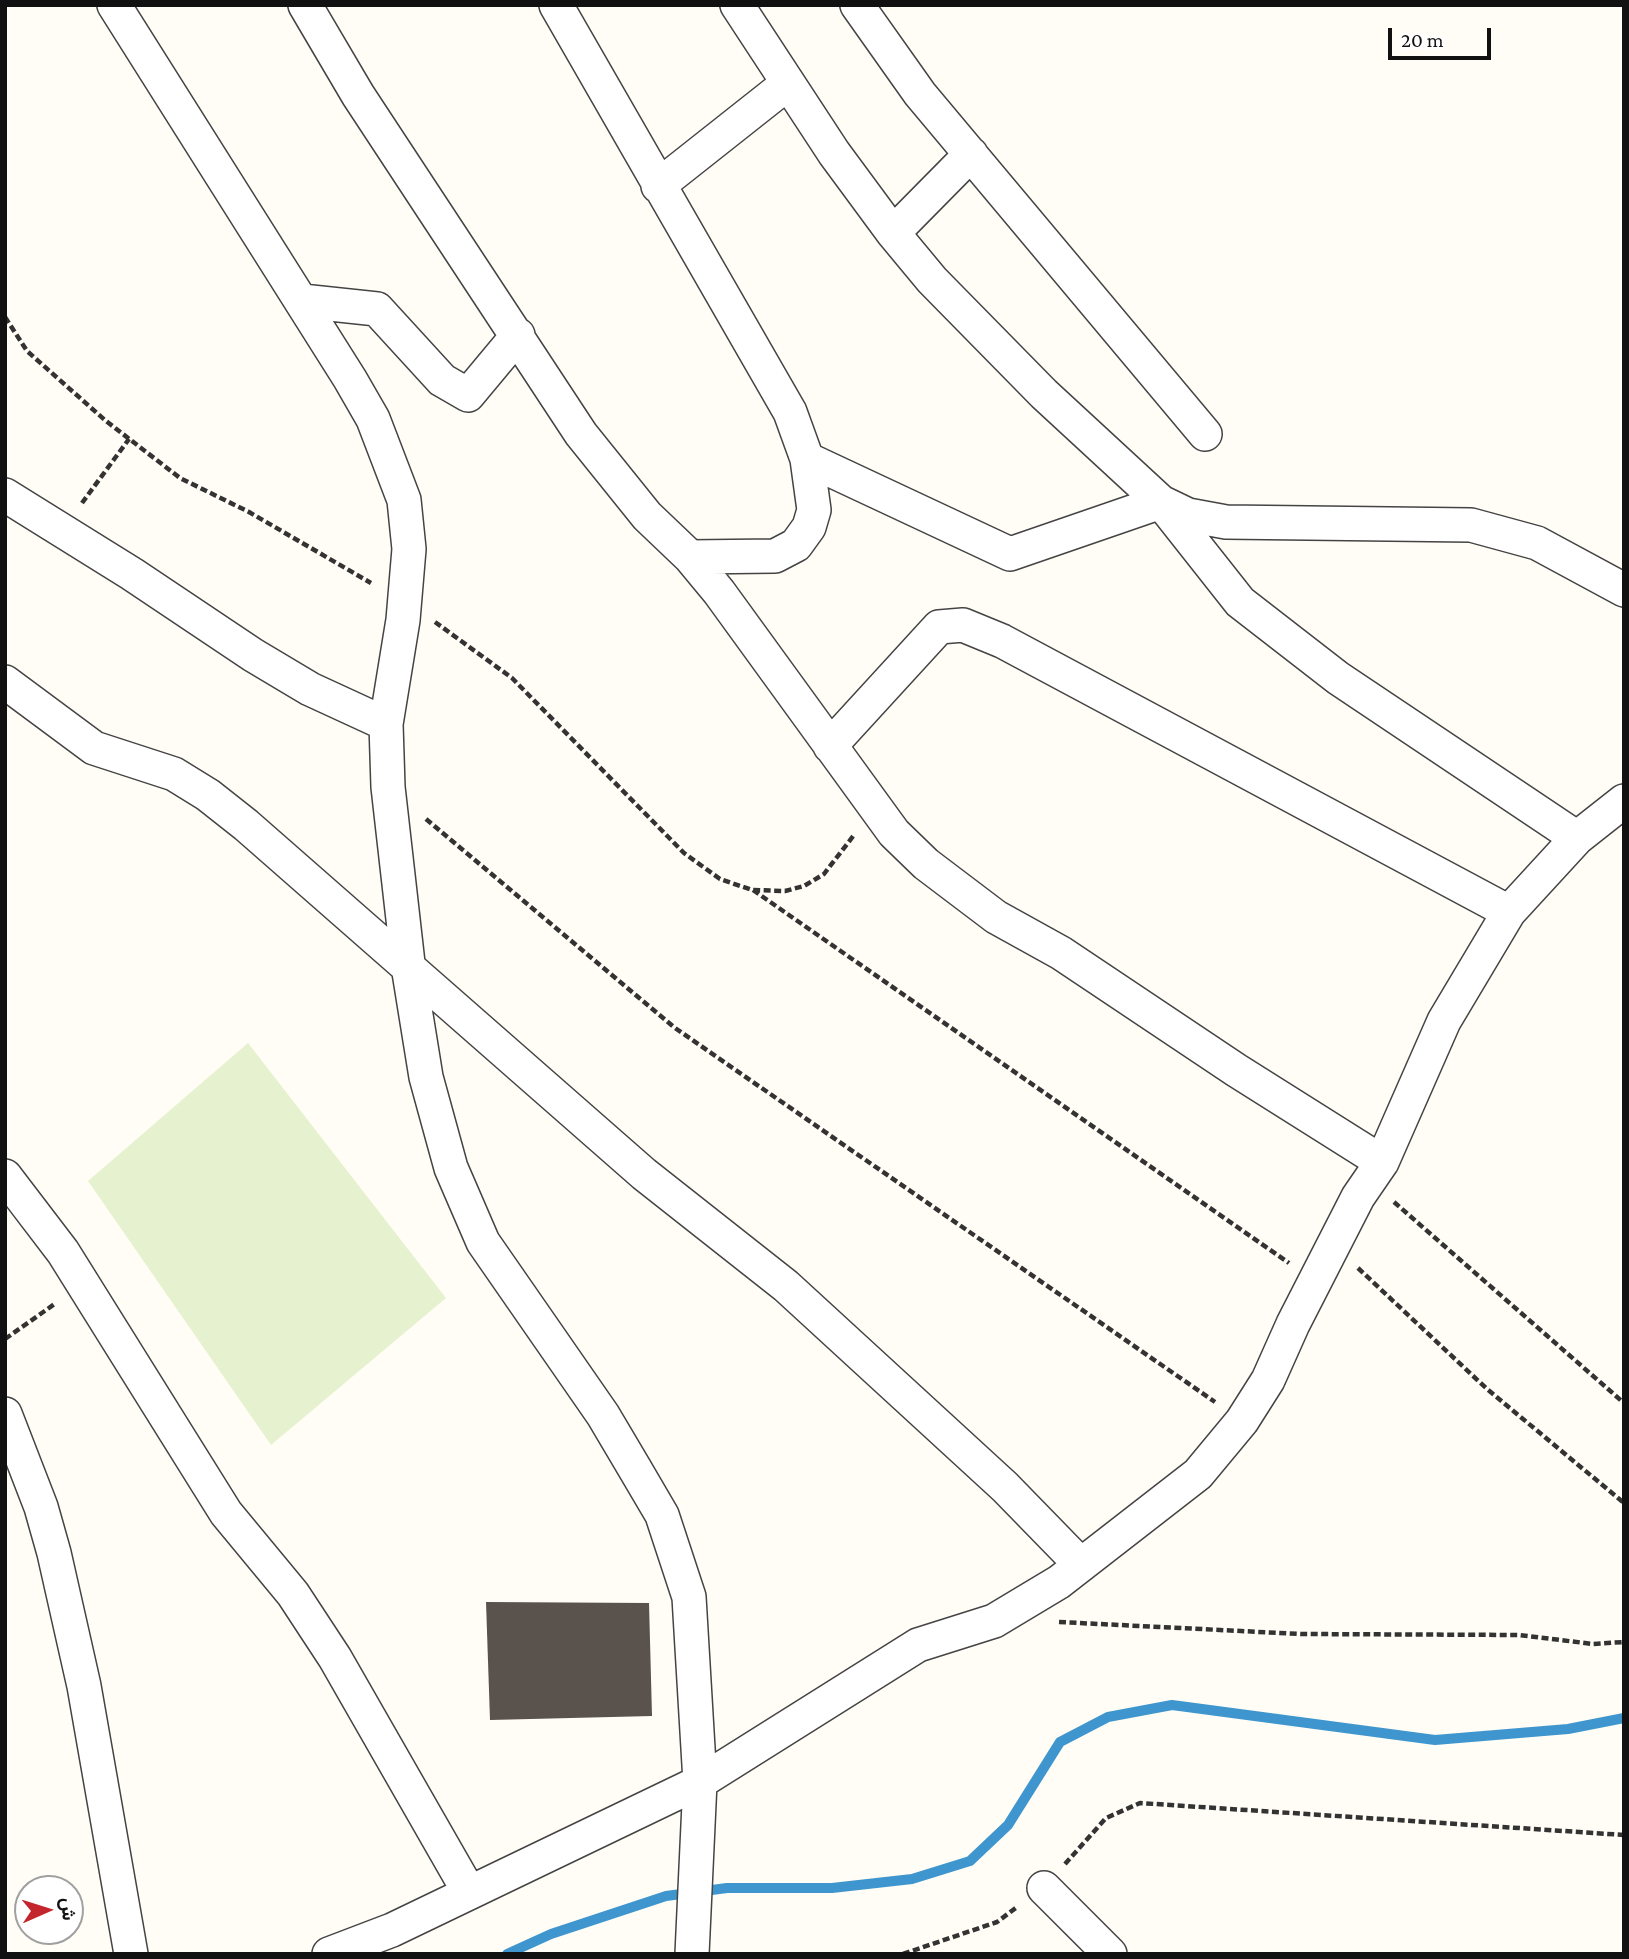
<!DOCTYPE html>
<html>
<head>
<meta charset="utf-8">
<style>
	body { margin:0 }
	#map { position:relative; width:1629px; height:1959px; overflow:hidden; background:#fffdf5; font-family:"Crimson Pro",Vazirmatn,serif }
	canvas { display:block }
	.frame { position:absolute; inset:0; border:7px solid #111; pointer-events:none }
	.north { position:absolute; left:14px; top:1875px; width:70px; height:70px; box-sizing:border-box; background:#fff; border:2px solid #a0a0a0; border-radius:50%; rotate:87deg; font-size:19px; font-weight:700; line-height:28px; text-align:center; color:#111 }
	.north::after { content:''; display:block; margin:auto; width:24px; height:32px; background:#c4262e; clip-path:polygon(50% 0,100% 100%,50% 72%,0 100%) }
	.scale { position:absolute; left:1388px; top:28px; width:103px; height:32px; box-sizing:border-box; border:4px solid #111; border-top:0; padding-left:9px; font-size:21px; line-height:24px; white-space:nowrap; color:#111; -webkit-text-stroke:5px #fff; paint-order:stroke }
</style>
</head>
<body>
<div id="map">
<canvas width="1629" height="1959"></canvas>
<div class="frame"></div>
<div class="north">ش</div>
<div class="scale">20 m</div>
</div>
<script>
const ctx = document.querySelector('canvas').getContext('2d');
ctx.lineJoin = 'round';
function fill(path, color) { ctx.fillStyle = color; ctx.fill(path, 'evenodd'); }
const poly = rows => new Path2D(rows.map(r => 'M' + r).join(''));
function trace(path, color, width, dash) { ctx.strokeStyle = color; ctx.lineWidth = width; ctx.lineCap = dash ? 'butt' : 'round'; ctx.setLineDash(dash || []); ctx.stroke(path); }
fill(poly([
	[248,1043,446,1298,271,1445,88,1181]
]), '#e6f2cf');
trace(poly([
	[507,1954,551,1934,666,1896,727,1888,832,1888,912,1879,970,1861,1008,1825,1060,1742,1108,1717,1172,1705,1435,1740,1568,1729,1624,1718]
]), '#3f96cf', 10);
fill(poly([
	[486,1602,649,1603,652,1716,490,1720]
]), '#5a524d');
const minor = poly([
	[114,5,350,379,373,419,404,500,409,549,403,620,386,724,388,787,409,972,426,1077,451,1168,483,1242,603,1415,635,1469,662,1515,689,1597,700,1782,692,1954],
	[305,5,358,95,581,434,647,516,690,557,719,592,894,833,926,864,996,917,1061,953,1236,1070,1382,1162],
	[556,5,790,412,807,459,814,510,809,527,796,545,775,556,690,557],
	[737,5,834,153,893,233,932,280,1044,394,1161,502,1188,515,1226,522,1471,525,1537,543,1624,590],
	[857,5,920,94,1205,434],
	[658,186,787,84],
	[893,233,971,154],
	[302,301,377,309,442,380,468,395,518,335],
	[807,459,1010,554,1161,502,1240,602,1338,678,1577,838],
	[5,495,132,574,253,655,310,689,386,724],
	[5,682,94,748,174,774,208,795,246,825,644,1174,786,1286,1005,1487,1081,1565],
	[830,746,939,627,963,625,1002,641,1509,912],
	[5,1176,63,1252,226,1513,293,1594,335,1658,469,1892],
	[5,1414,41,1507,54,1553,84,1686,131,1954],
	[1044,1888,1110,1954],
	[329,1954,392,1930,700,1782,918,1645,994,1621,1059,1582,1198,1474,1242,1421,1268,1380,1293,1324,1358,1197,1382,1162,1444,1021,1509,912,1577,838,1624,801]
]);
trace(minor, '#444', 36);
trace(poly([
	[5,317,27,351,106,421,180,478,249,512,371,583],
	[82,503,129,439],
	[435,622,512,678,684,853,720,879,752,890,785,891,804,886,824,874,854,835],
	[426,819,675,1028,1215,1402],
	[753,890,1289,1263],
	[1394,1202,1624,1403],
	[1358,1268,1487,1389,1624,1503],
	[5,1339,56,1303],
	[1059,1622,1301,1634,1519,1635,1593,1644,1624,1642],
	[1065,1864,1106,1818,1140,1803,1624,1835],
	[903,1954,997,1922,1017,1907]
]), '#333', 4.5, [7, 3.5]);
trace(minor, '#fff', 33);
</script>
</body>
</html>
